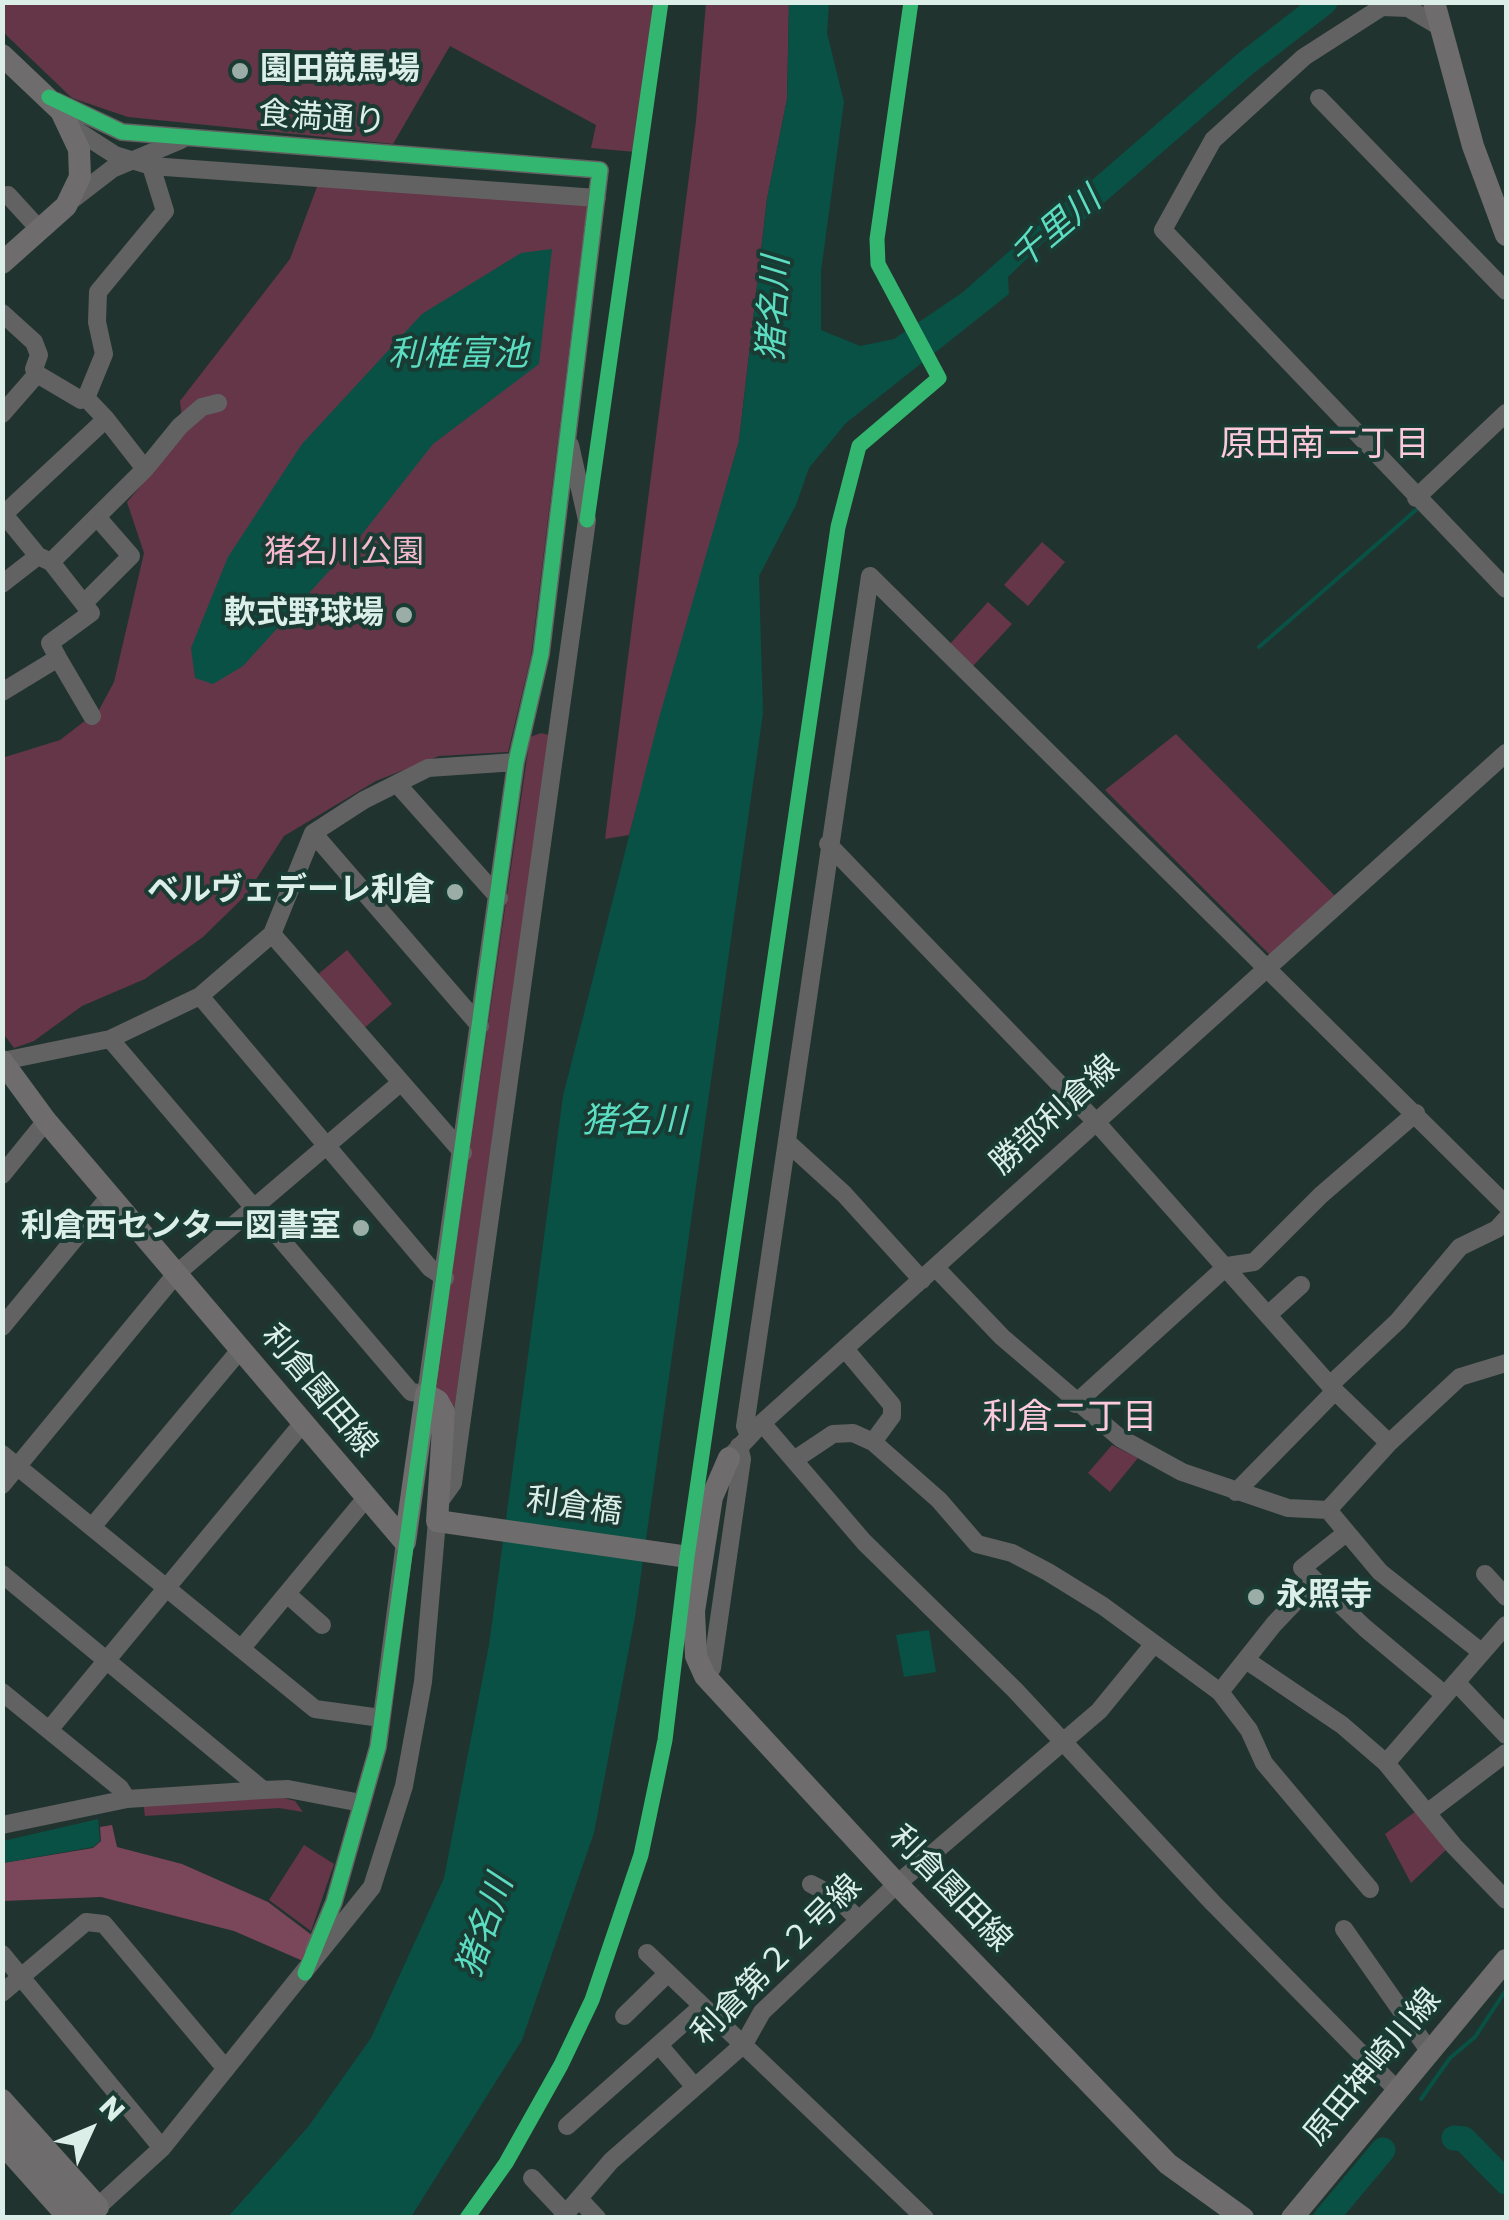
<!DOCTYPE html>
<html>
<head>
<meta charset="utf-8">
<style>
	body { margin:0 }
	#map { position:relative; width:1509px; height:2220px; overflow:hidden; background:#21332f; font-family:Poppins,sans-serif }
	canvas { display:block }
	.frame { position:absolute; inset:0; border:5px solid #dbeee8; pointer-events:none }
	.north { position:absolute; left:40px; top:2080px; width:100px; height:100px; -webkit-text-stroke:8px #193b33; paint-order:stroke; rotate:46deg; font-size:28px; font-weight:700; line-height:40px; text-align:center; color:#dbeee8 }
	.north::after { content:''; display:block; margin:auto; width:35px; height:45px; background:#dbeee8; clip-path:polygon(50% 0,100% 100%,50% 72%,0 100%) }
</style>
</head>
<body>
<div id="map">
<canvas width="1509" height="2220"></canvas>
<div class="frame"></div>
<div class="north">N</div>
</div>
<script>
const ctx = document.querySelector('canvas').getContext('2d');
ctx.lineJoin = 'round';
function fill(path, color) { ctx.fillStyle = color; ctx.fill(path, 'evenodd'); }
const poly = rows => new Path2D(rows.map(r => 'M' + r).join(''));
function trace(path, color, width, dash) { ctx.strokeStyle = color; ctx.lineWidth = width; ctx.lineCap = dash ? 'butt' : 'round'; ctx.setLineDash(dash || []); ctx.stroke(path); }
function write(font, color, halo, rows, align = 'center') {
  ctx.font = font + ' Poppins,"Noto Sans JP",sans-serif'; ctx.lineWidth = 8; ctx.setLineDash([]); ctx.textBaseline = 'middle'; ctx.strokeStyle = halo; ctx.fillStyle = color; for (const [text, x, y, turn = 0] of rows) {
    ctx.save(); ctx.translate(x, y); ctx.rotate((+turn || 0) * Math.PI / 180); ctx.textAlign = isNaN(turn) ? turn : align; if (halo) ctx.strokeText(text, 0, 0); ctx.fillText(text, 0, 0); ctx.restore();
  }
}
fill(poly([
	[3,2,655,2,655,3,635,152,591,148,596,125,450,46,393,144,128,117,72,98,3,32],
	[706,3,789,3,787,99,767,199,739,441,629,835,605,839,696,121],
	[318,184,587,205,531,656,508,752,439,756,376,781,284,836,246,895,203,937,145,979,82,1006,34,1041,14,1048,2,1032,2,758,60,740,99,710,114,682,144,553,127,502,184,435,180,401,290,259],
	[1042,542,1065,562,1028,606,1004,585],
	[988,602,1012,624,973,666,949,645],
	[541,733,549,735,453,1418,435,1389,530,737],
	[1176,734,1336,897,1271,956,1105,790],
	[347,950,392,1004,362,1030,316,976],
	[1112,1445,1138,1458,1110,1492,1088,1473],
	[277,1796,295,1801,303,1812,279,1808,145,1816,143,1802],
	[1419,1809,1449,1847,1411,1883,1385,1834],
	[304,1845,334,1864,311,1931,269,1900]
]), '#643648');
fill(poly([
	[112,1825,117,1847,182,1864,268,1902,313,1936,303,1961,234,1931,101,1897,3,1901,3,1863,93,1848,101,1841,100,1827]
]), '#7a4659');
fill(poly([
	[789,3,829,3,827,33,844,102,821,271,821,330,860,346,894,339,963,292,1074,194,1116,172,1008,277,1009,294,846,423,809,468,796,505,759,576,763,713,635,1617,594,1833,522,2040,411,2217,227,2218,308,2127,371,2038,444,1878,489,1645,563,1096,659,718,739,441,767,199,787,99],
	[552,249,539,364,433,444,359,538,243,666,213,684,195,678,191,648,228,557,302,444,422,314,521,253],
	[929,1630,936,1672,904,1677,896,1635],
	[98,1819,100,1841,93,1847,3,1863,3,1841]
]), '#085144');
trace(poly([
	[1259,647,1416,510],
	[1421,2099,1450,2058,1475,2037,1506,1990]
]), '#085144', 4);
trace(poly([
	[1057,227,1245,64,1325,2],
	[1454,2138,1464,2139,1506,2182],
	[1326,2218,1383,2150]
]), '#085144', 25);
trace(poly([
	[1442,28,1408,8,1382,7,1304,57,1213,140,1163,230,1506,589],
	[1319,98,1506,291],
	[56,101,122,132,600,170,541,654,516,762,426,1394,411,1392,110,1039],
	[70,126,115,155,151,166,597,198],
	[8,195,40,230],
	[73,199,112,169,181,140],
	[2,313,34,342,39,355,34,369,37,374,2,414],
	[86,398,104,354,97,322,98,292,165,211,151,166],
	[106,419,145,469],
	[1416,498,1506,413],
	[2,512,38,556,51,562],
	[4,514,106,419,86,398,81,400,37,374],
	[2,584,38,556],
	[84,603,131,556,97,517],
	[58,658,92,716],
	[2,692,58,658,50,643,91,613,51,562,145,469,180,426,202,407,218,403],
	[398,785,499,898],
	[313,833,480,1026],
	[828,844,1097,1123,1335,1391,1389,1443],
	[272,934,463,1153],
	[200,996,430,1268,445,1278],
	[3,1061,110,1039,200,996,272,934,313,833,364,800,428,768,516,762],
	[787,1142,844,1194,922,1280],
	[2,1175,46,1121],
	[936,1268,1002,1337,1120,1438,1182,1472,1288,1508,1328,1510,1389,1443,1460,1377,1506,1363],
	[1269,1314,1301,1285],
	[2,1327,110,1196],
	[845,1349,892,1405,892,1416,873,1442],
	[1330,1385,1398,1321,1460,1247,1497,1229,1506,1219],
	[1075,1404,1227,1266,1254,1262,1321,1195,1416,1113],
	[762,1423,864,1542,1015,1690,1213,1903,1398,2091],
	[749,1436,745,1426,870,576,1506,1205],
	[2,1454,315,1709,381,1718],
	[729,1458,762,1423,1506,753],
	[794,1460,833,1434,853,1433,873,1442,939,1500,977,1544,1012,1553,1048,1572,1103,1606,1220,1692,1249,1730,1264,1763,1370,1889],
	[2,1485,176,1274,399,1084],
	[1236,1492,1335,1391],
	[440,1501,453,1483,587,520,570,445],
	[1328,1510,1380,1572,1480,1651],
	[92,1527,240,1350],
	[1346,1533,1302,1568,1365,1628,1445,1695],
	[2,1574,263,1790],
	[1485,1574,1506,1597],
	[287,1594,322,1625],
	[241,1649,366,1498],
	[1246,1660,1342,1725,1386,1763,1454,1846,1506,1900],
	[705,1676,712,1668,742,1459,739,1446],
	[1456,1682,1506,1735],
	[2,1692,120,1788,127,1799],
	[1220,1692,1274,1624,1315,1581],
	[49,1730,302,1424],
	[1386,1763,1506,1625],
	[1427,1813,1506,1753],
	[2,1825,127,1799,263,1790,288,1789,361,1803],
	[811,1884,836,1897,859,1920],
	[1344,1929,1430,2052],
	[314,1950,334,1902,378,1747,405,1542],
	[647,1953,925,2218],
	[2,1954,162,2148],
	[2,1993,86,1922,104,1924,226,2069],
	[624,2016,668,1973],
	[659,2045,694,2086],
	[567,2126,699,2009],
	[532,2178,566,2214],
	[581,2201,597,2218],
	[91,2213,162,2148,372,1887,404,1786,423,1682,437,1521],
	[562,2218,611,2161,744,2044,762,2012,897,1884,1099,1711,1153,1645]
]), '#626262', 18);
trace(poly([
	[1434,2,1473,146,1506,235],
	[2,55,61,111,79,149,80,177,66,206,2,263],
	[2,1061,46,1121,405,1542],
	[729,1458,712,1497,694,1611,696,1656,705,1676,897,1884,1168,2164,1243,2218],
	[405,1542,426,1394,438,1401,444,1412,437,1521,702,1559],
	[2,2100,98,2207],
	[2,2143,69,2218],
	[1292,2218,1506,1960]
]), '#6e6c6d', 22);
trace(poly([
	[2,2120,90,2218]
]), '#6e6c6d', 22);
trace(poly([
	[49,97,122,132,600,170,541,654,516,762,378,1747,334,1902,305,1973],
	[587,520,661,2],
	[467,2218,506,2163,561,2065,592,2000,641,1855,665,1740,687,1557,838,527,859,446,939,378,878,264,877,239,911,2]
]), '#33b770', 15);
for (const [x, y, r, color] of [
	[240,71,10,"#9aada7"],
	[404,615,10,"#9aada7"],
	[455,892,10,"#9aada7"],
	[361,1228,10,"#9aada7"],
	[1256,1597,10,"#9aada7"]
]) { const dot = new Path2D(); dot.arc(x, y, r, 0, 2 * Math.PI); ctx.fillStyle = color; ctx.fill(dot); trace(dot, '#193b33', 4); }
write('bold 32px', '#dbeee8', '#193b33', [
	["園田競馬場",260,71,"left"],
	["軟式野球場",384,615],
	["ベルヴェデーレ利倉",435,892],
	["利倉西センター図書室",341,1228],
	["永照寺",1276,1597,"left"]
], 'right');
write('32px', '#dbeee8', '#193b33', [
	["食満通り",322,120,4],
	["勝部利倉線",1056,1116,-42],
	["利倉園田線",318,1392,50],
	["利倉橋",574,1508,8],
	["利倉園田線",949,1890,46],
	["利倉第２２号線",778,1961,-45],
	["原田神崎川線",1374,2068,-50]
]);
write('32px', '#f4b9cc', '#193b33', [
	["猪名川公園",344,554]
]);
write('italic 35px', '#5cdcc0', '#193b33', [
	["千里川",1057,230,-40],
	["猪名川",776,309,-87],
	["利椎富池",458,356],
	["猪名川",634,1123],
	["猪名川",487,1927,-71]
]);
write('35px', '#fccada', '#193b33', [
	["原田南二丁目",1325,446],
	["利倉二丁目",1070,1419]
]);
</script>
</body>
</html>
